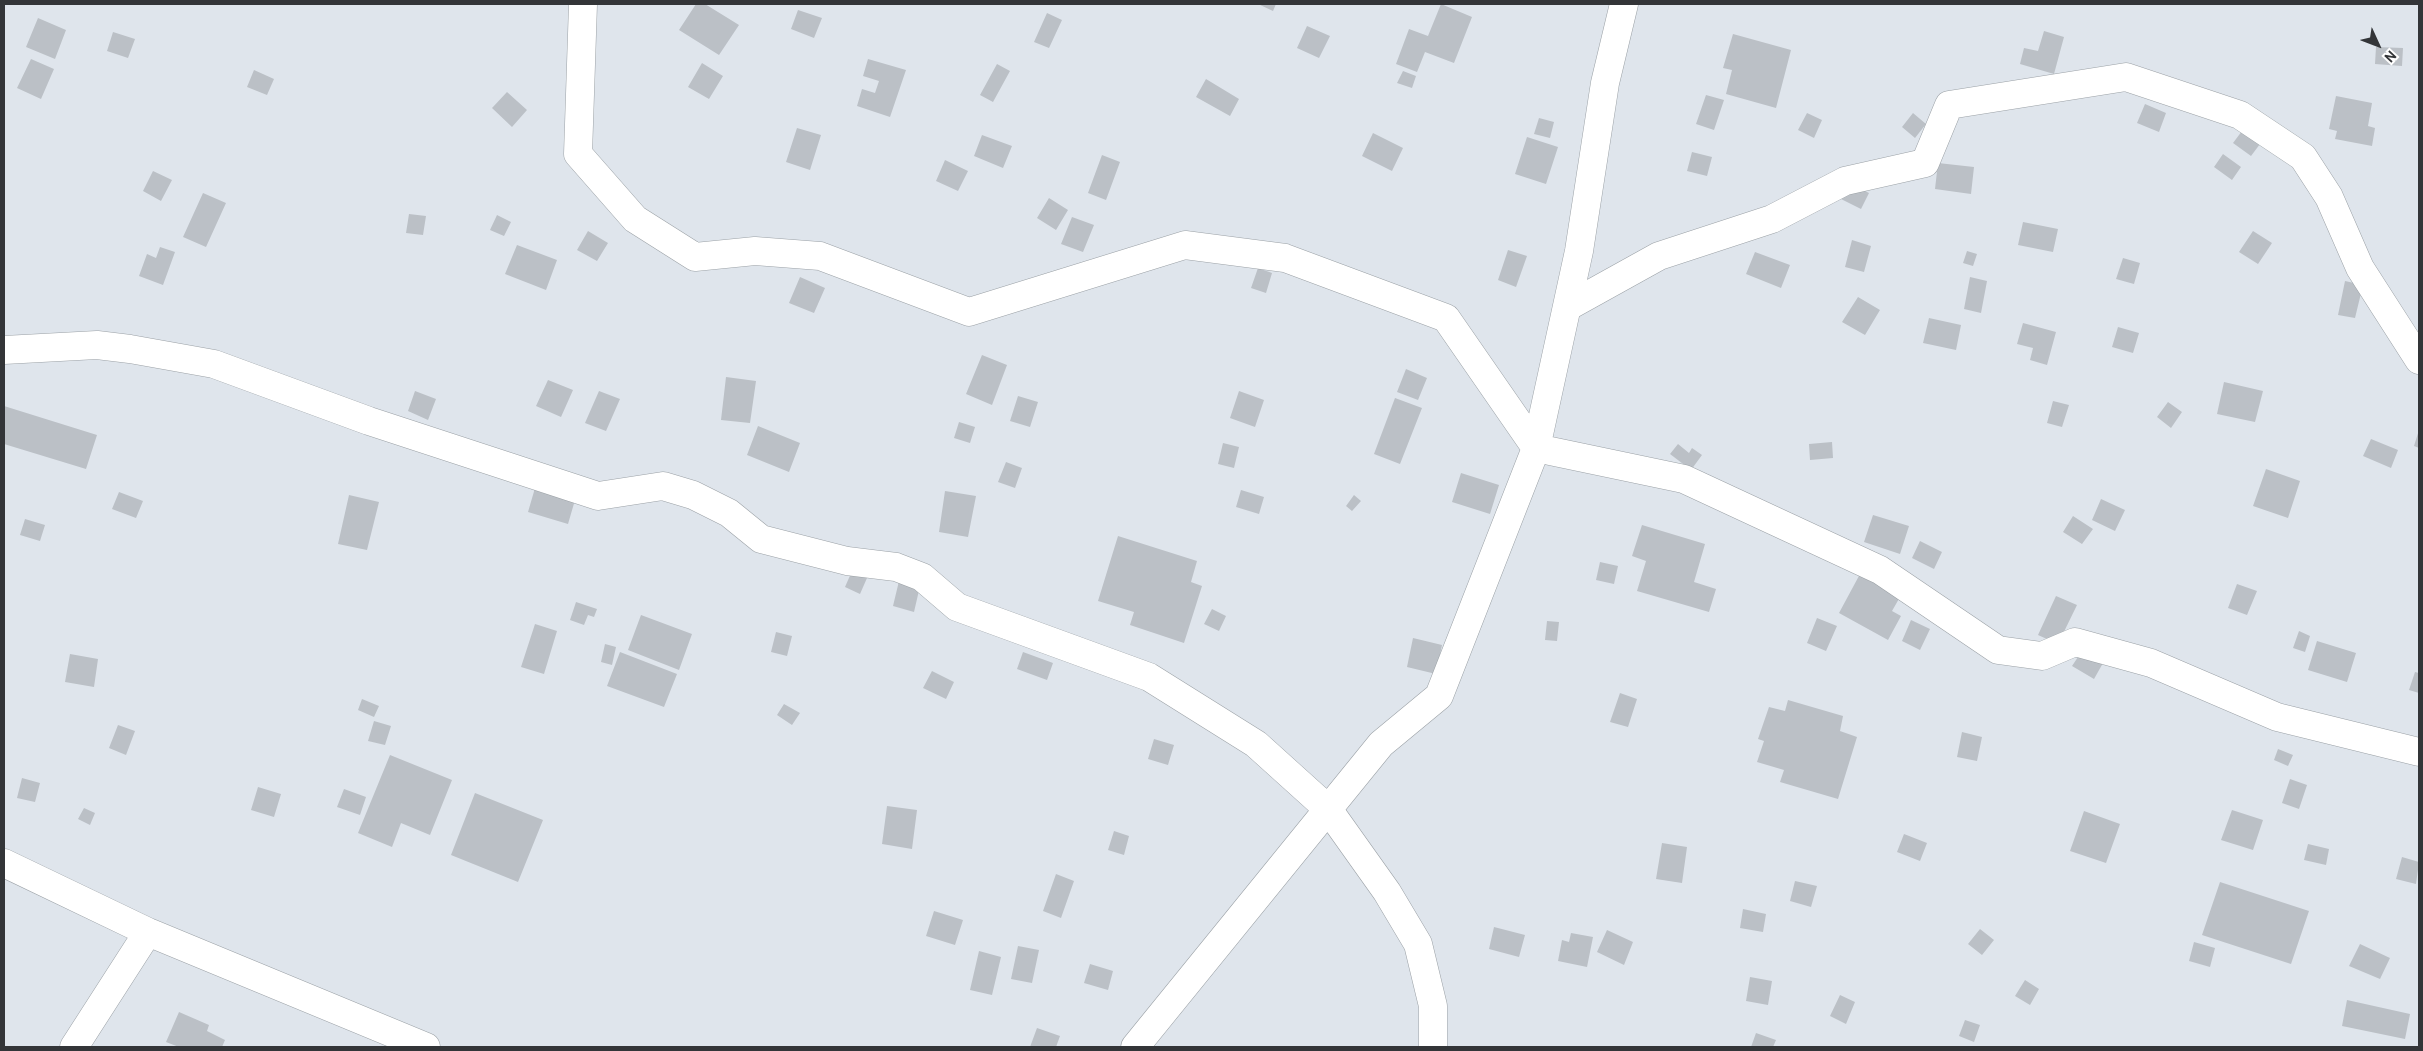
<!DOCTYPE html>
<html>
<head>
<meta charset="utf-8">
<style>
	body { margin:0 }
	#map { position:relative; width:2423px; height:1051px; overflow:hidden; background:#dfe5ec; font-family:Overpass,sans-serif }
	canvas { display:block }
	.frame { position:absolute; inset:0; border:5px solid #333538; pointer-events:none }
	.north { position:absolute; left:2353px; top:20px; width:50px; height:50px; -webkit-text-stroke:4px #fff; paint-order:stroke; rotate:133deg; font-size:14px; font-weight:700; line-height:20px; text-align:center; color:#333538 }
	.north::after { content:''; display:block; margin:auto; width:18px; height:22px; background:#333538; clip-path:polygon(50% 0,100% 100%,50% 72%,0 100%) }
</style>
</head>
<body>
<div id="map">
<canvas width="2423" height="1051"></canvas>
<div class="frame"></div>
<div class="north">N</div>
</div>
<script>
const ctx = document.querySelector('canvas').getContext('2d');
ctx.lineJoin = 'round';
function fill(path, color) { ctx.fillStyle = color; ctx.fill(path, 'evenodd'); }
const poly = rows => new Path2D(rows.map(r => 'M' + r).join(''));
function trace(path, color, width, dash) { ctx.strokeStyle = color; ctx.lineWidth = width; ctx.lineCap = dash ? 'butt' : 'round'; ctx.setLineDash(dash || []); ctx.stroke(path); }
fill(poly([
	[696,4,705,4,739,25,719,55,679,30],
	[1258,4,1276,4,1273,11],
	[1441,4,1472,17,1454,63,1425,52,1417,72,1396,64,1409,29,1428,36],
	[798,10,822,18,814,38,791,29],
	[1047,13,1062,20,1049,48,1034,42],
	[38,18,66,30,55,59,26,47],
	[1307,26,1330,36,1319,58,1297,48],
	[2044,31,2064,37,2054,74,2020,64,2024,48,2038,51],
	[113,32,135,39,128,58,107,51],
	[1733,34,1791,50,1776,108,1726,94,1732,70,1723,68],
	[2376,47,2403,48,2402,66,2375,64],
	[31,59,54,69,41,99,17,88],
	[868,59,906,70,890,117,857,106,862,89,875,93,879,81,863,76],
	[702,63,723,76,709,99,688,87],
	[997,64,1010,71,993,102,980,95],
	[254,70,274,79,267,95,247,87],
	[1403,71,1416,76,1412,88,1397,83],
	[1206,79,1239,99,1230,116,1196,97],
	[507,92,527,110,512,127,492,108],
	[1706,95,1724,100,1714,130,1696,124],
	[2336,96,2372,103,2368,126,2375,128,2372,146,2335,139,2337,131,2329,129],
	[2145,104,2166,113,2159,132,2137,123],
	[1807,113,1822,120,1814,138,1798,130],
	[1913,113,1926,124,1915,138,1902,127],
	[1539,118,1554,122,1550,138,1534,134],
	[2245,127,2263,140,2251,156,2233,143],
	[797,128,821,135,810,170,786,162],
	[1373,133,1403,148,1392,171,1362,156],
	[982,135,1012,146,1003,168,974,156],
	[1527,137,1558,147,1546,184,1515,174],
	[1692,152,1712,157,1707,176,1687,171],
	[2223,154,2241,167,2232,180,2214,167],
	[1102,155,1120,162,1106,200,1088,193],
	[945,160,968,171,958,191,936,181],
	[1938,163,1974,167,1971,194,1935,189],
	[153,171,172,180,161,201,143,191],
	[1849,183,1869,193,1861,209,1841,199],
	[203,193,226,203,206,247,183,237],
	[1049,198,1068,210,1056,230,1037,218],
	[409,214,426,216,423,235,406,233],
	[497,215,511,222,504,236,490,230],
	[1072,217,1094,225,1083,252,1061,244],
	[2023,222,2058,229,2053,252,2018,245],
	[588,231,608,243,597,261,577,250],
	[2253,231,2272,243,2258,264,2239,252],
	[1852,240,1871,246,1864,272,1845,267],
	[517,245,557,260,546,290,505,274],
	[160,247,175,252,163,285,139,276,147,254,156,258],
	[1508,250,1527,256,1516,287,1498,280],
	[1967,251,1977,254,1973,266,1963,263],
	[1755,252,1790,265,1781,288,1746,274],
	[2123,258,2140,263,2134,284,2116,279],
	[1258,268,1272,273,1266,293,1251,288],
	[800,277,825,288,814,313,789,303],
	[1970,277,1987,281,1981,313,1964,309],
	[2345,281,2363,285,2355,318,2338,315],
	[1858,297,1880,310,1865,335,1842,322],
	[1929,318,1961,325,1956,350,1923,343],
	[2023,323,2056,332,2047,365,2030,360,2033,348,2017,344],
	[2118,327,2139,333,2133,353,2112,347],
	[982,355,1007,365,992,405,966,394],
	[1406,369,1427,378,1418,400,1397,392],
	[726,377,756,381,750,423,721,420],
	[548,380,573,390,561,417,536,406],
	[2224,382,2263,391,2255,422,2217,414],
	[415,391,436,399,428,420,408,411],
	[599,391,620,399,606,431,585,423],
	[1239,391,1264,400,1255,427,1230,418],
	[1018,396,1038,402,1030,427,1010,421],
	[1395,398,1422,408,1400,464,1374,454],
	[2053,401,2069,405,2062,427,2047,423],
	[2168,402,2182,412,2171,428,2157,417],
	[4,406,97,435,86,469,4,444],
	[959,422,975,427,970,443,954,438],
	[758,426,800,443,789,472,747,455],
	[2419,430,2419,448,2414,446],
	[2371,439,2398,450,2391,468,2363,456],
	[1832,442,1833,458,1810,460,1809,444],
	[1223,443,1239,447,1234,468,1218,464],
	[1678,444,1689,453,1692,448,1702,455,1691,470,1670,454],
	[1006,462,1022,468,1015,488,998,482],
	[2266,469,2300,481,2288,518,2253,506],
	[1461,473,1499,485,1490,514,1452,502],
	[535,488,575,500,568,524,528,512],
	[1241,490,1264,497,1259,514,1236,507],
	[945,491,976,496,968,537,939,532],
	[119,492,143,501,136,518,112,509],
	[349,495,379,502,367,550,338,544],
	[1354,495,1361,501,1352,511,1346,506],
	[2101,499,2125,510,2115,531,2092,520],
	[1873,515,1909,526,1900,554,1864,542],
	[2073,516,2093,529,2082,544,2063,532],
	[25,519,45,525,40,541,20,535],
	[1642,525,1705,544,1694,582,1716,589,1709,612,1637,591,1646,561,1632,556],
	[1118,536,1197,561,1191,582,1202,586,1184,643,1130,625,1134,612,1098,601],
	[1920,541,1942,552,1934,569,1912,558],
	[1600,562,1618,566,1614,584,1596,580],
	[852,571,867,578,860,594,845,587],
	[1860,574,1900,597,1892,611,1901,616,1888,640,1839,613],
	[899,581,920,586,914,612,893,606],
	[2237,584,2257,591,2247,615,2228,608],
	[2056,596,2077,605,2058,644,2038,635],
	[576,602,597,609,594,617,588,615,584,625,570,620],
	[1212,609,1226,616,1219,631,1204,624],
	[641,615,692,634,679,670,628,650],
	[1817,618,1837,626,1826,651,1807,643],
	[1911,620,1930,629,1920,650,1902,641],
	[1547,621,1559,622,1557,641,1545,640],
	[535,624,557,631,544,674,521,667],
	[2299,631,2310,636,2305,652,2293,648],
	[776,632,792,636,787,656,771,652],
	[1413,638,1442,645,1436,674,1407,667],
	[2317,641,2356,653,2347,682,2308,670],
	[605,644,616,647,612,665,601,662],
	[2082,651,2103,663,2094,679,2072,666],
	[620,652,677,674,664,707,607,686],
	[1023,652,1053,663,1047,680,1017,669],
	[70,654,98,659,94,687,65,682],
	[932,671,954,682,946,699,923,688],
	[2415,672,2419,673,2419,693,2409,690],
	[1620,693,1637,699,1628,727,1610,722],
	[362,699,379,706,374,717,358,710],
	[1788,700,1843,716,1840,731,1857,737,1838,799,1780,782,1784,770,1757,762,1764,741,1758,739,1769,707,1785,711],
	[784,704,800,713,792,725,777,715],
	[374,721,391,726,385,745,368,741],
	[118,725,135,731,126,755,109,748],
	[1962,732,1982,737,1977,761,1957,757],
	[1154,739,1174,745,1168,765,1148,759],
	[2278,749,2293,755,2288,766,2274,760],
	[390,755,452,780,430,835,401,823,392,847,358,833],
	[22,778,40,783,35,802,17,798],
	[2290,779,2307,785,2299,809,2282,803],
	[258,787,281,794,274,817,251,810],
	[344,789,366,797,360,815,337,807],
	[475,793,543,820,518,882,451,855],
	[887,806,917,810,912,849,882,844],
	[84,808,95,813,90,825,78,819],
	[2232,810,2263,820,2253,850,2221,840],
	[2084,811,2120,824,2106,863,2070,851],
	[1114,831,1129,836,1124,855,1108,850],
	[1904,834,1927,843,1920,861,1897,852],
	[1662,843,1687,847,1682,883,1656,879],
	[2308,844,2329,849,2326,865,2304,860],
	[2402,857,2419,862,2416,884,2396,879],
	[1056,874,1074,881,1061,918,1043,911],
	[1795,881,1817,886,1811,907,1790,901],
	[2220,882,2309,911,2291,964,2202,935],
	[1743,909,1766,914,1763,932,1740,928],
	[934,911,963,920,955,945,926,936],
	[1494,927,1525,935,1519,957,1489,949],
	[1980,929,1994,940,1982,955,1968,944],
	[1607,930,1633,942,1624,965,1597,952],
	[1571,933,1593,937,1587,967,1558,961,1562,940,1569,942],
	[2194,942,2215,948,2210,967,2189,961],
	[2360,944,2390,958,2380,979,2349,966],
	[1018,946,1039,950,1032,983,1011,979],
	[979,951,1001,957,992,995,970,990],
	[1090,964,1113,971,1108,990,1084,983],
	[1750,977,1772,981,1768,1005,1746,1001],
	[2025,980,2039,989,2030,1005,2015,996],
	[1840,995,1855,1002,1846,1024,1830,1016],
	[2347,1000,2410,1014,2405,1039,2342,1026],
	[179,1012,209,1025,207,1031,225,1040,222,1047,179,1047,166,1042],
	[1965,1020,1980,1025,1974,1042,1959,1036],
	[1037,1028,1060,1036,1056,1047,1030,1047],
	[1756,1033,1776,1040,1773,1047,1751,1047]
]), '#bbc0c6');
const minor = poly([
	[583,4,578,154,635,219,695,257,755,251,820,256,969,312,1185,245,1285,258,1446,318,1536,448],
	[1567,307,1659,256,1772,219,1845,181,1925,163,1949,105,2126,77,2240,115,2303,157,2329,197,2360,268,2419,360],
	[4,350,97,345,130,349,214,364,369,421,598,496,663,486,693,495,729,513,761,539,847,561,896,567,922,577,957,607,1149,677,1256,744,1328,809,1387,892,1418,944,1433,1006,1433,1047],
	[1536,448,1579,251,1605,83,1624,4],
	[4,863,148,932,426,1047],
	[74,1047,148,932],
	[1135,1047,1381,744,1439,696,1536,448,1684,479,1880,570,1998,650,2042,656,2075,642,2151,663,2277,717,2419,752]
]);
trace(minor, '#9ba1a6', 29);
trace(minor, '#fff', 28);
</script>
</body>
</html>
